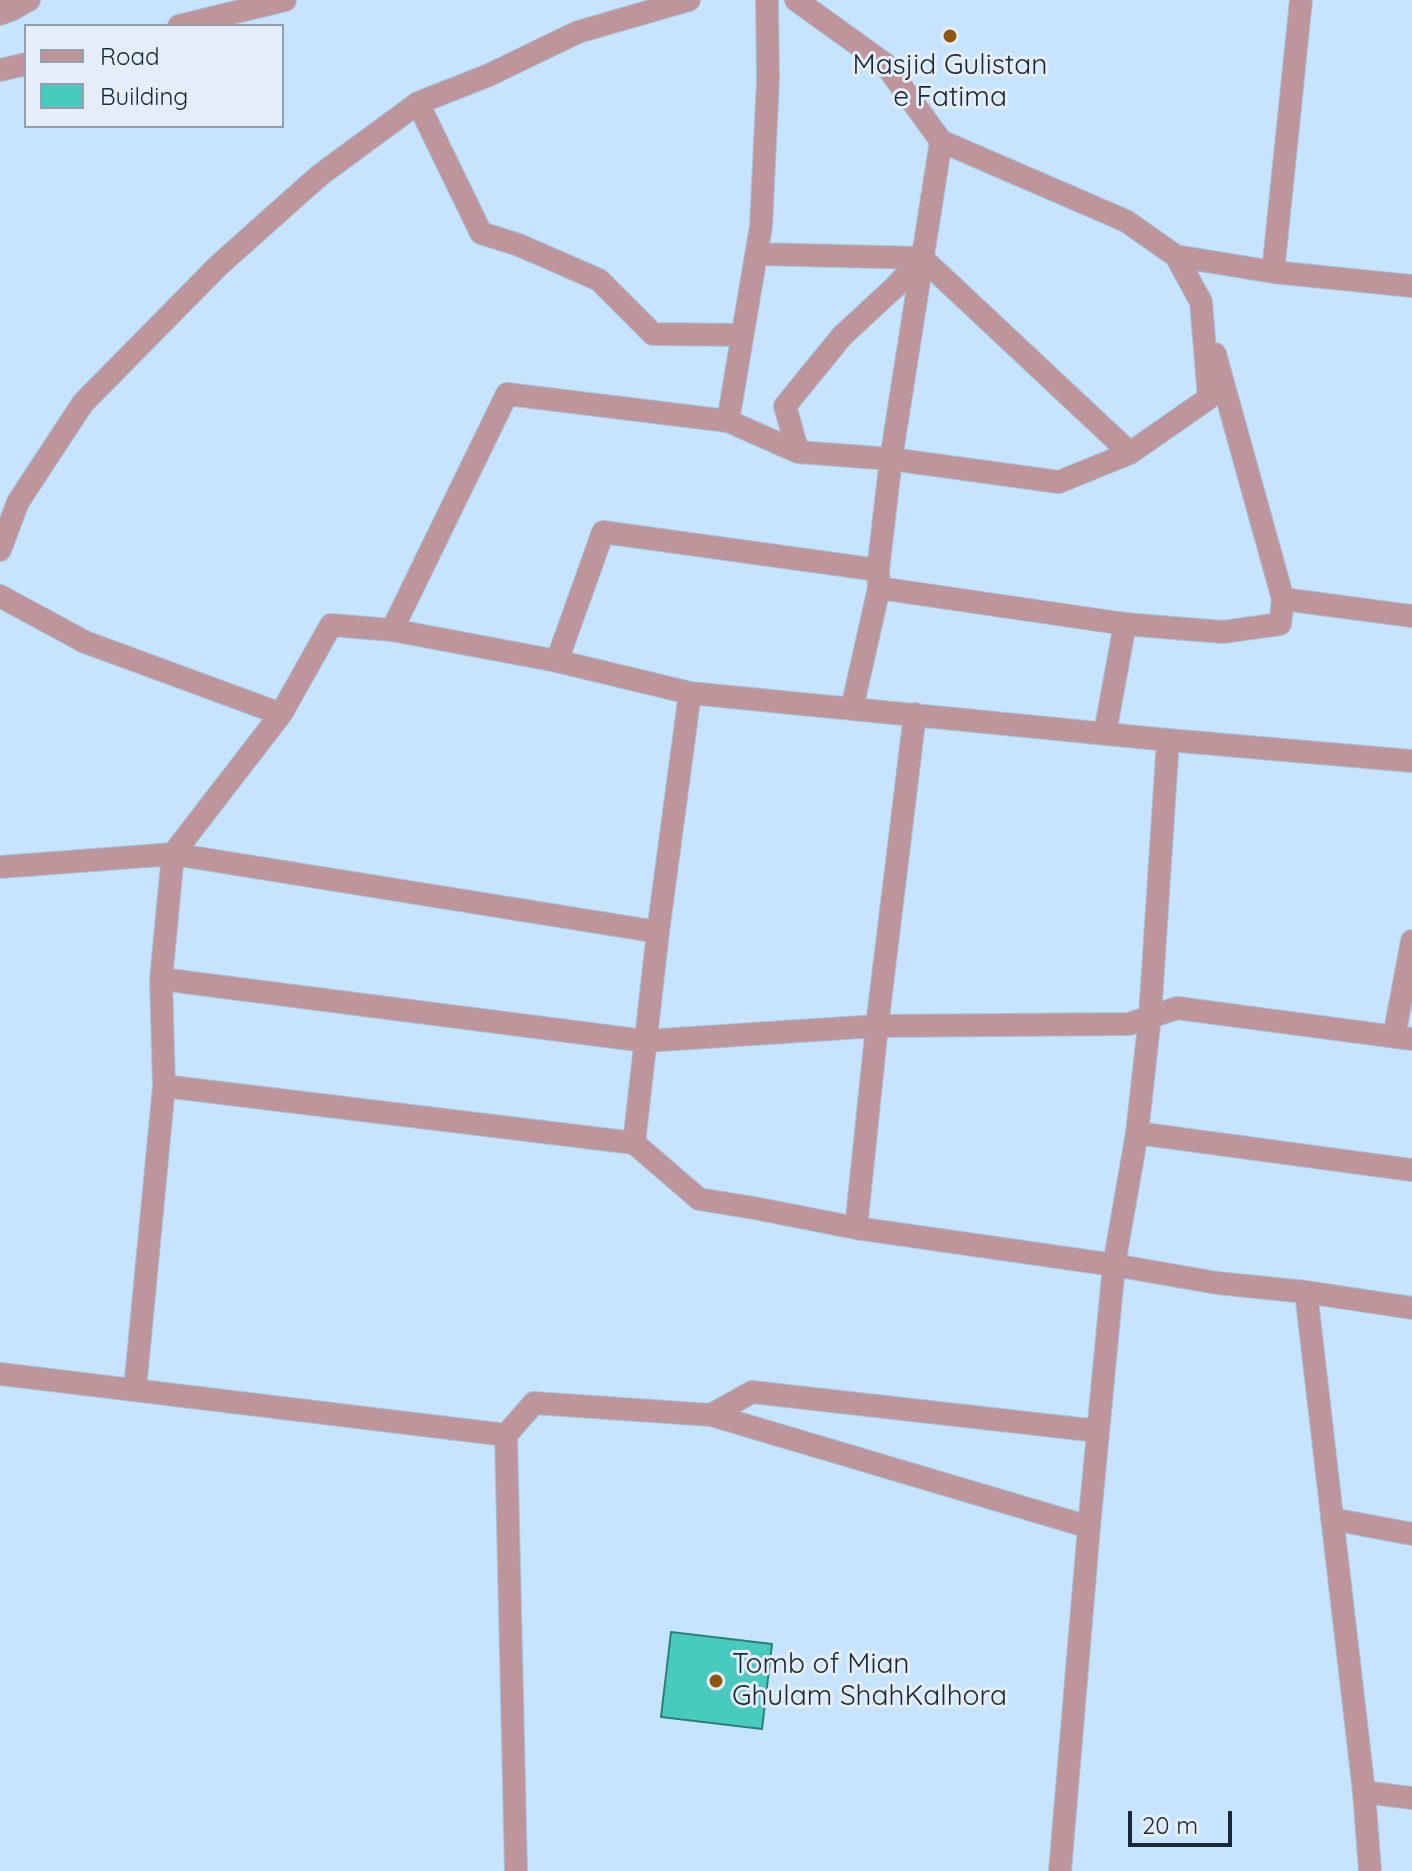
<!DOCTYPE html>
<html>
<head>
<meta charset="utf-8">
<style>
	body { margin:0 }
	#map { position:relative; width:1412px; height:1871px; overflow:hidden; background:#c7e4ff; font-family:Quicksand,sans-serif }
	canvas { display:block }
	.legend { position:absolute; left:24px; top:24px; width:260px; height:104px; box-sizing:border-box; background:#e5eef8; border:2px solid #929fac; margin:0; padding:10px 14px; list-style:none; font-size:24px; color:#162839 }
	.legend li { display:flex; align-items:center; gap:16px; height:40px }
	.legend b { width:40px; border:2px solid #929fac }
	.scale { position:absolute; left:1128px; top:1811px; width:104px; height:36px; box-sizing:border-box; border:4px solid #162839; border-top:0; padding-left:10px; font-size:24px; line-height:28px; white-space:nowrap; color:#162839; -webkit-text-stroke:6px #e5eef8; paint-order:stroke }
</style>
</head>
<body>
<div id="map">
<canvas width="1412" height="1871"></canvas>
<ul class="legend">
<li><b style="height:10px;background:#bf959c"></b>Road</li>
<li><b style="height:22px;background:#49cabf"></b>Building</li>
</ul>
<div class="scale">20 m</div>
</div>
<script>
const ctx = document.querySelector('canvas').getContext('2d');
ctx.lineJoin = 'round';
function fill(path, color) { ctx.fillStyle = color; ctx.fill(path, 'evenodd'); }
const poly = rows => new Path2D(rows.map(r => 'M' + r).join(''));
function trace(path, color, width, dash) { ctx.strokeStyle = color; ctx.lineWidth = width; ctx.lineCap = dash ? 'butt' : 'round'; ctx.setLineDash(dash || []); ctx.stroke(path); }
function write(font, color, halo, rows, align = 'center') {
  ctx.font = font + ' Quicksand,sans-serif'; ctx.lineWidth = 6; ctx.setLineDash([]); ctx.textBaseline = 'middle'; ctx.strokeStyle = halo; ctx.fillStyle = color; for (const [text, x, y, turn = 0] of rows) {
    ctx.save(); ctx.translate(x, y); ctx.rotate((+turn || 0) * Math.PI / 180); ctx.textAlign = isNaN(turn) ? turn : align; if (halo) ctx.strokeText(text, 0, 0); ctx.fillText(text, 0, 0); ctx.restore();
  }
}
const building = poly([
	[671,1632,772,1644,762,1729,661,1717,671,1632]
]);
fill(building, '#49cabf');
trace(building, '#2a7f78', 2);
const minor = poly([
	[11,10,29,0],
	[0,14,11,10,2,0],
	[179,26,285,0],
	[0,70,26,64],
	[418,103,481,233,519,245,599,280,653,334,742,335],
	[757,254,922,258,1130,453],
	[1176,256,1273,272,1412,286],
	[1273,272,1301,0],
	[728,421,761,226,768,80,767,0],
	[798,452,785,406,842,336,895,287,922,258],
	[0,550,18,502,83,403,219,265,320,175,418,103,489,75,578,32,689,0],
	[879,588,1125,624,1223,632,1280,624,1283,599,1215,354],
	[0,596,85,642,281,714],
	[1283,599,1412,616],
	[392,630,507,394,728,421,798,452,891,459,1059,482,1130,453,1209,398,1201,302,1176,256,1126,221,941,141,885,64,796,0],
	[557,661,603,532,878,570],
	[852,708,879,588,878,570,891,459,941,141],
	[1105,733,1125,624],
	[0,867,173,854,658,932],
	[161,979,645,1041,877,1026,1129,1024,1177,1008,1412,1039],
	[1394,1037,1412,941],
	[164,1086,634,1143,658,932,690,693],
	[1137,1133,1412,1170],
	[634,1143,699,1199,754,1208,856,1228,1114,1265,1217,1283,1306,1292,1412,1308],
	[856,1228,877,1026,915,714],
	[1306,1292,1364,1792,1370,1871],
	[0,1374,506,1435,534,1403,711,1415,752,1392,1098,1431],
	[135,1389,164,1086,161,979,173,854,281,714,331,625,392,630,557,661,690,693,1168,740,1412,761],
	[711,1415,1089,1527],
	[506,1435,516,1871],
	[1332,1519,1412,1534],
	[1364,1792,1412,1798],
	[1060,1871,1089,1527,1114,1265,1137,1133,1150,1016,1168,740]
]);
trace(minor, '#a7c2db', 24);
trace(minor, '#bf959c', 22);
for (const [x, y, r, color] of [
	[950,36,8,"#8e570b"],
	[716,1681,8,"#8e570b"]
]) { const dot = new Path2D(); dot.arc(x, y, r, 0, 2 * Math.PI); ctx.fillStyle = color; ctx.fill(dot); trace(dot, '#e5eef8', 3); }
write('28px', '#162839', '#e5eef8', [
	["Masjid Gulistan",950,66],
	["e Fatima",950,98],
	["Tomb of Mian",732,1665,"left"],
	["Ghulam ShahKalhora",732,1697,"left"]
]);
</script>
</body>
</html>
